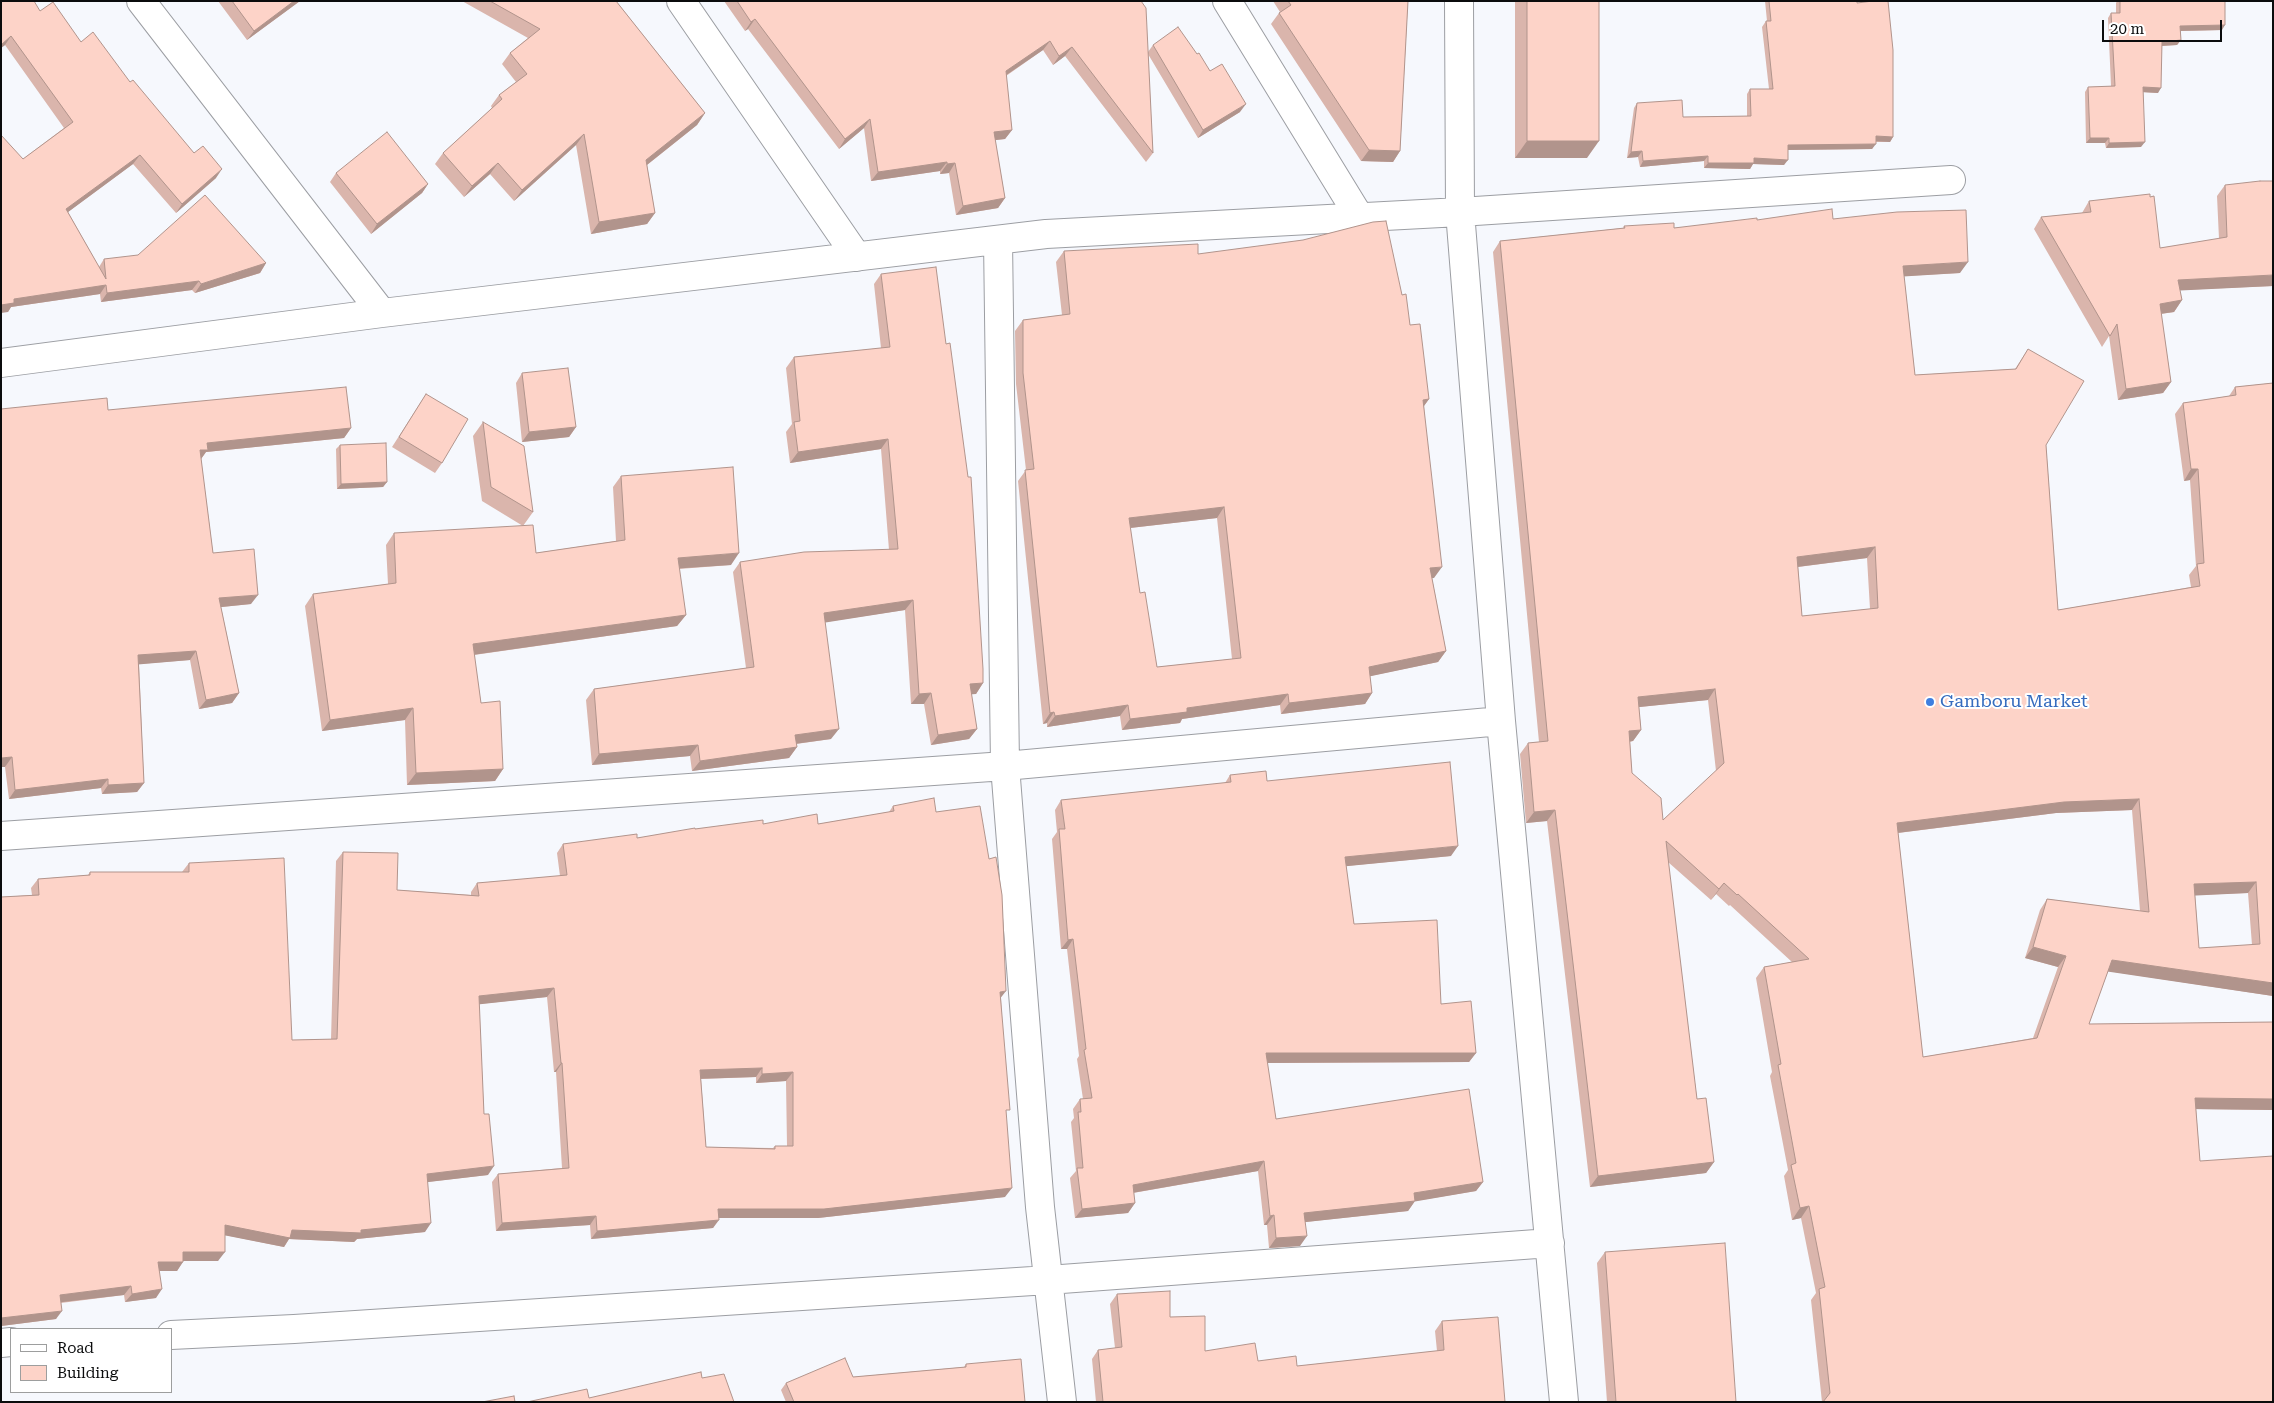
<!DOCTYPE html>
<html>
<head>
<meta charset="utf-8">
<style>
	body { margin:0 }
	#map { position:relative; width:2274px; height:1403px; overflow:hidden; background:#f6f8fd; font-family:"Roboto Serif",serif }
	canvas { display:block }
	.frame { position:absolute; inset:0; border:2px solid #0b0c0d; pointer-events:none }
	.legend { position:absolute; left:10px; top:1328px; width:162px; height:65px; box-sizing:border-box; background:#fff; border:1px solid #9d9e9e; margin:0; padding:6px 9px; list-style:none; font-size:15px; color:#0b0c0d }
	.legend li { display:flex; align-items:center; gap:10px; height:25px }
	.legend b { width:25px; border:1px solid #9d9e9e }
	.scale { position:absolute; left:2102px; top:20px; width:120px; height:22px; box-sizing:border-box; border:2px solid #0b0c0d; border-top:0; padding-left:6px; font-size:15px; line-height:18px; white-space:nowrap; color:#0b0c0d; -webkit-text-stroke:4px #fff; paint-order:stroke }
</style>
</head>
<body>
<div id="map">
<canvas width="2274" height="1403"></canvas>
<div class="frame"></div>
<ul class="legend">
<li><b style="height:6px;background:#fff"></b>Road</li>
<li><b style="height:14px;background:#fdd3c8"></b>Building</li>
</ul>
<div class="scale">20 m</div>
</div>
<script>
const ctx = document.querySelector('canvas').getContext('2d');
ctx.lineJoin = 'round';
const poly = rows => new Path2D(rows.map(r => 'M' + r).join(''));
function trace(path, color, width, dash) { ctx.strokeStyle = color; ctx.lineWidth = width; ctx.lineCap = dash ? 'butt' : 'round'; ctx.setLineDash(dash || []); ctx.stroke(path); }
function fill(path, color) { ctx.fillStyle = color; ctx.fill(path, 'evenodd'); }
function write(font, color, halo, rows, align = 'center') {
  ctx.font = font + ' "Roboto Serif",serif'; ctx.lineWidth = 4; ctx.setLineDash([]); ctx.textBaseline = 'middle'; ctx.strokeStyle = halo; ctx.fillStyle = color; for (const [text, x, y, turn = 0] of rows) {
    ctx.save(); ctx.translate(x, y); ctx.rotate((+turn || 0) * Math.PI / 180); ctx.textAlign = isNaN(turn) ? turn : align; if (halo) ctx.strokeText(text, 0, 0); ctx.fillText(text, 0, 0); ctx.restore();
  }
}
const street = poly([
	[141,1,382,313],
	[681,1,857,257],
	[1227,1,1360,218],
	[1459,1,1460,212,1501,721,1564,1402],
	[998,240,1005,766,1040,1207,1062,1402],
	[1,363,382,313,1046,234,1460,212,1951,180],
	[1,836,1005,766,1501,721],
	[171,1335,294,1329,1048,1280,1550,1243],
	[1,1343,11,1342]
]);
trace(street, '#9c9ea3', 30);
trace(street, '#fff', 28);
fill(poly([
	[1,1,40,11,81,42,130,82,216,178,176,213,133,164,68,212,99,267,104,259,266,263,260,273,195,293,192,290,101,302,100,294,11,307,8,312,23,159,64,128,5,45,1,48],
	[218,1,300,1,247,40],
	[462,1,616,1,705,113,697,125,647,165,655,213,647,224,591,234,576,145,514,201,490,174,464,197,435,164,443,153,492,108,491,106,499,95,516,82,502,64,510,53,528,38],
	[724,1,1141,1,1148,52,1153,45,1197,54,1240,112,1198,138,1148,54,1153,153,1146,162,1065,56,1053,65,1043,50,1006,76,1012,130,1005,139,995,140,1005,198,998,208,956,215,949,173,940,174,940,171,871,181,864,128,839,149,748,29,745,31],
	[1273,1,1408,1,1400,151,1393,162,1361,161,1271,24,1279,13,1280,12],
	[1515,1,1599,1,1587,158,1515,158],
	[1765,1,1857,1,1893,137,1890,142,1876,142,1872,149,1788,150,1784,165,1753,164,1750,169,1704,168,1704,161,1640,167,1638,157,1627,158,1634,108,1637,103,1683,117,1747,116,1747,94,1750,89,1769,89,1762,27,1766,21,1767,21],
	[2117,1,2225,1,2222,30,2181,31,2181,40,2177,45,2162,46,2158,93,2143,92,2141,147,2106,148,2105,143,2086,143,2085,92,2088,87,2111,86,2108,18,2111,13,2116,13,2116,3],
	[336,173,428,184,422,193,371,234,330,182],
	[2225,185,2273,286,2180,290,2182,300,2174,312,2161,314,2171,382,2163,393,2118,400,2109,336,2102,347,2034,229,2041,217,2082,213,2089,201,2160,248,2219,239,2217,196],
	[1833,219,1960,273,1904,276,1915,375,2015,369,2028,349,2046,445,2058,610,2191,587,2189,575,2196,566,2190,480,2184,481,2175,414,2183,403,2229,396,2235,387,2273,383,2273,996,2108,971,2089,1024,2273,1022,2273,1110,2196,1109,2200,1161,2273,1402,1822,1402,1811,1300,1816,1293,1801,1218,1792,1220,1784,1176,1788,1170,1770,1076,1772,1072,1756,978,1764,967,1792,962,1730,905,1729,906,1716,894,1711,900,1668,862,1697,1099,1714,1162,1706,1173,1590,1187,1547,821,1526,823,1520,754,1528,743,1539,742,1493,252,1500,241,1623,228,1624,226,1674,228,1757,220],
	[1867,558,1870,609,1802,616,1798,567],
	[1708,700,1716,771,1663,820,1632,773,1630,742,1633,741,1641,730,1639,707],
	[2132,810,2140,911,2047,899,2040,910,2025,958,2058,967,2033,1038,1923,1057,1898,833,2056,813],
	[2248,893,2252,945,2199,948,2195,895],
	[1064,251,1198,254,1402,295,1429,399,1424,406,1434,578,1432,578,1446,651,1438,662,1370,676,1372,693,1365,704,1281,714,1280,705,1182,719,1180,723,1122,730,1120,716,1047,727,1047,723,1043,724,1018,481,1026,470,1016,384,1015,331,1023,320,1062,315,1056,262],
	[1217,518,1232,659,1157,667,1140,593,1130,528],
	[881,274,983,683,976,694,971,694,977,729,969,739,931,745,924,704,911,704,905,610,825,622,831,739,796,744,797,747,789,758,692,771,690,756,592,765,586,700,594,689,746,668,733,572,740,562,889,550,881,449,790,463,786,432,792,424,786,368,794,357,881,348,874,284],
	[522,373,576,427,569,437,522,442,516,383],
	[426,394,442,463,435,473,392,447],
	[108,410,351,428,344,438,206,452,201,459,213,553,251,604,221,607,239,693,232,703,199,709,190,660,139,664,144,783,137,792,102,794,101,788,9,799,5,767],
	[483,422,533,512,523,526,482,501,473,436],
	[340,445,387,482,383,487,337,489,336,449],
	[621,476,731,565,679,569,686,615,677,626,474,655,481,703,503,769,495,781,407,785,405,720,322,731,305,606,313,594,388,584,386,545,394,533,536,553,616,541,613,487],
	[1230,775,1267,781,1451,856,1346,866,1354,924,1441,1004,1476,1053,1469,1062,1267,1063,1276,1119,1483,1182,1476,1191,1415,1201,1408,1211,1305,1222,1300,1246,1269,1248,1267,1225,1264,1225,1258,1171,1133,1193,1135,1203,1128,1213,1075,1218,1070,1178,1076,1171,1071,1122,1074,1118,1073,1109,1080,1099,1083,1099,1077,1059,1079,1056,1067,949,1061,949,1052,839,1057,832,1055,810,1061,800,1225,783],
	[893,806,936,812,1001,998,1006,1115,1005,1197,818,1218,719,1218,713,1228,591,1239,590,1225,496,1231,492,1182,498,1174,562,1168,556,1072,554,1072,547,997,479,1004,484,1114,488,1175,427,1182,425,1232,357,1239,354,1242,289,1239,284,1247,225,1235,218,1261,183,1261,177,1271,159,1271,156,1298,125,1302,124,1295,61,1303,56,1319,1,1326,1,897,32,895,31,888,38,879,88,875,90,872,182,872,189,863,292,1040,331,1039,336,861,343,852,397,890,471,895,471,892,477,883,560,876,557,853,563,844,637,838,695,829,763,824,818,824,889,812],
	[756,1077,756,1083,786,1081,787,1146,775,1146,773,1148,706,1147,701,1079],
	[1605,1252,1736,1402,1607,1402,1597,1263],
	[1117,1294,1170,1317,1205,1351,1258,1361,1297,1366,1437,1351,1435,1331,1442,1321,1505,1402,1096,1402,1092,1359,1098,1350,1115,1348,1110,1304],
	[966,1364,1025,1402,786,1402,781,1390,786,1383,964,1367]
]), '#dab5ac');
fill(poly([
	[294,1,300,1,247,40,254,31],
	[755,19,748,29,745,31,751,22],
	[2225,25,2222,30,2177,31,2180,26],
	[11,36,5,45,1,48,1,45],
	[2181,40,2177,45,2159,46,2162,42],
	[1050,41,1043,50,999,80,1006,71],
	[1072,47,1065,56,1053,65,1059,56],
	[2143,87,2161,88,2158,93,2140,92],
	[1246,104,1240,112,1198,138,1203,130],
	[705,113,697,125,638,172,646,160],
	[870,119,864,128,839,149,845,139],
	[1012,130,1005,139,987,141,994,132],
	[584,134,576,145,514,201,522,190],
	[1876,136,1893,137,1890,142,1872,141],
	[2090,138,2109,138,2105,143,2086,143],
	[1527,141,1599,141,1587,158,1515,158],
	[2145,142,2141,147,2106,148,2109,143],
	[1876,144,1872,149,1784,150,1788,145],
	[1369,150,1400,151,1393,162,1361,161],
	[1642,151,1638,157,1627,158,1631,152],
	[140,155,133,164,60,218,66,209],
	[1708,156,1704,161,1640,167,1643,161],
	[1754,158,1788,160,1784,165,1753,164,1750,169,1704,168,1708,163],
	[947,162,940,171,871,181,878,172],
	[498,163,490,174,464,197,472,186],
	[955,163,949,173,940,174,947,164],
	[222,169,216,178,176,213,182,204],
	[428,184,422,193,371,234,377,224],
	[1005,198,998,208,956,215,963,206],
	[655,213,647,224,591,234,599,222],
	[1968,262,1960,273,1895,277,1903,266],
	[266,263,260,273,195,293,201,284],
	[2273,275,2273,286,2170,291,2178,280],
	[199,281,192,290,101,302,107,293],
	[106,285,100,294,11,307,8,312,1,313,1,305,14,299],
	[2182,300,2174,312,2152,315,2160,304],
	[2171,382,2163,393,2118,400,2126,389],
	[1429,399,1421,410,1423,400],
	[576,427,569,437,522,442,529,432],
	[351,428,344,438,206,452,201,459,200,450,207,443],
	[888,439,881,449,790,463,798,452],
	[2191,469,2198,469,2190,480,2184,481],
	[387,482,383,487,337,489,341,484],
	[1224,507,1217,518,1121,529,1129,518],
	[1875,547,1867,558,1789,568,1797,557],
	[739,553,731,565,670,569,678,558],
	[1442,567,1434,578,1422,579,1430,568],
	[258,595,251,604,212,608,219,598],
	[913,600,905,610,816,624,824,613],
	[686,615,677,626,465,656,473,644],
	[196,651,190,660,132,665,138,655],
	[1446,651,1438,662,1362,678,1369,667],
	[983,683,976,694,962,695,970,684],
	[1715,689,1708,700,1630,708,1638,697],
	[239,693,232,703,199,709,206,700],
	[931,693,924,704,911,704,919,694],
	[1372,693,1365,704,1281,714,1289,703],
	[1288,694,1280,705,1182,719,1180,723,1122,730,1130,719,1187,708],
	[1128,705,1120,716,1047,727,1055,716],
	[413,708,405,720,322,731,330,720],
	[1054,712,1047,723,1043,724,1050,713],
	[839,729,831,739,787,745,795,735],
	[977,729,969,739,931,745,938,735],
	[1641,730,1633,741,1621,742,1629,731],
	[698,745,690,756,592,765,599,754],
	[797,747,789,758,692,771,700,761],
	[12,757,5,767,1,767,1,758],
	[503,769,495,781,407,785,416,773],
	[108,779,101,788,9,799,15,790],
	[144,783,137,792,102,794,108,785],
	[2139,799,2132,810,2056,813,1889,834,1897,823,2064,802],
	[1555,810,1547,821,1526,823,1534,812],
	[1458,846,1451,856,1338,867,1345,857],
	[2256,882,2248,893,2186,896,2194,884],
	[1724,883,1716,894,1711,900,1719,889],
	[1073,939,1067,949,1061,949,1068,940],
	[2033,947,2066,956,2058,967,2025,958],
	[2112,960,2273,983,2273,996,2104,971],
	[554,988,547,997,473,1005,479,996],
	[1006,991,999,1000,1000,992],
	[1266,1053,1476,1053,1469,1062,1259,1063],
	[561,1063,562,1063,556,1072,554,1072],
	[762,1068,756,1077,694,1079,700,1070],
	[793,1072,786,1081,756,1083,762,1074],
	[2195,1098,2273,1099,2273,1110,2187,1109],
	[1264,1161,1258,1171,1126,1194,1133,1185],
	[1714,1162,1706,1173,1590,1187,1598,1176],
	[494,1166,488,1175,420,1183,427,1174],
	[1483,1182,1476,1191,1412,1202,1415,1201,1408,1211,1297,1223,1304,1213,1414,1193],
	[1012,1188,1005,1197,818,1218,712,1218,718,1209],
	[1135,1203,1128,1213,1075,1218,1082,1209],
	[1809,1206,1801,1218,1792,1220,1800,1208],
	[1274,1215,1267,1225,1264,1225,1270,1216],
	[596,1216,590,1225,496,1231,502,1223],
	[719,1220,713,1228,591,1239,597,1231],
	[431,1223,425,1232,357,1239,354,1242,289,1239,284,1247,218,1234,225,1225,292,1230,361,1230],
	[1307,1236,1300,1246,1269,1248,1276,1238],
	[183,1252,225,1252,218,1261,177,1261],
	[158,1262,183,1262,177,1271,152,1271],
	[131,1286,124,1295,54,1303,60,1295],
	[162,1289,156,1298,125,1302,132,1294],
	[62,1311,56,1319,1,1326,1,1318]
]), '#b1948c');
const building = poly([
	[1,1,34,1,40,11,53,2,81,42,93,32,130,82,133,80,194,153,203,146,222,169,182,204,140,155,66,209,106,279,104,259,138,255,205,195,266,263,201,284,199,281,107,293,106,285,14,299,14,303,1,305,1,135,23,159,73,122,11,36,1,45,1,1],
	[232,1,294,1,254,31,232,1],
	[490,1,616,1,705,113,646,160,655,213,599,222,584,134,522,190,498,163,472,186,443,153,502,99,499,95,527,74,510,53,540,29,490,1],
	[737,1,1141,1,1146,8,1153,153,1072,47,1059,56,1050,41,1006,71,1012,130,994,132,1005,198,963,206,955,163,947,164,947,162,878,172,870,119,845,139,755,19,751,22,737,1],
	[1288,1,1408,1,1400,151,1369,150,1279,13,1291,5,1288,1],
	[1527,1,1599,1,1599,141,1527,141,1527,1],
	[1769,1,1857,1,1857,3,1873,1,1888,1,1893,50,1893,137,1876,136,1876,144,1788,145,1788,160,1754,158,1754,163,1708,163,1708,156,1643,161,1642,151,1631,152,1637,103,1682,100,1683,117,1751,116,1750,89,1773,89,1766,21,1771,21,1769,1],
	[2120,1,2225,1,2225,25,2180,26,2181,40,2162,42,2161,88,2143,87,2145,142,2109,143,2109,138,2090,138,2088,87,2115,86,2111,13,2120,13,2120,1],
	[1178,27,1197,54,1199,53,1210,71,1222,64,1246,104,1203,130,1153,45,1178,27],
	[387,132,428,184,377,224,336,173,387,132],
	[2260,181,2273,181,2273,275,2178,280,2182,300,2160,304,2171,382,2126,389,2117,324,2110,336,2041,217,2091,212,2089,201,2150,194,2150,197,2154,196,2160,248,2227,237,2225,185,2260,181],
	[1832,209,1833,219,1897,212,1966,210,1968,262,1903,266,1915,375,2016,369,2028,349,2084,381,2046,445,2058,610,2200,586,2197,564,2204,563,2198,469,2191,469,2183,403,2236,395,2235,387,2273,383,2273,983,2112,960,2089,1024,2273,1022,2273,1099,2195,1098,2200,1161,2273,1156,2273,1402,1823,1402,1830,1393,1819,1289,1825,1287,1809,1206,1800,1208,1791,1165,1796,1163,1778,1065,1781,1064,1764,967,1809,959,1738,894,1737,895,1724,883,1719,889,1666,841,1697,1099,1706,1098,1714,1162,1598,1176,1555,810,1534,812,1528,743,1548,741,1500,241,1625,228,1624,226,1674,223,1674,228,1757,218,1757,220,1832,209],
	[1875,547,1878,608,1802,616,1797,557,1875,547],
	[1715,689,1724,763,1663,820,1661,798,1632,773,1629,731,1641,730,1638,697,1715,689],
	[2139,799,2149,912,2047,899,2033,947,2066,956,2037,1038,1923,1057,1897,823,2064,802,2139,799],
	[2256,882,2260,944,2199,948,2194,884,2256,882],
	[1386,221,1402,295,1406,294,1410,325,1420,324,1429,399,1423,400,1442,567,1430,568,1446,651,1369,667,1372,693,1289,703,1288,694,1187,708,1187,712,1130,719,1128,705,1055,716,1054,712,1050,713,1025,470,1034,469,1023,373,1023,320,1070,314,1064,251,1198,244,1198,254,1303,240,1373,222,1386,221],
	[1224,507,1241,658,1157,667,1145,592,1140,593,1129,518,1224,507],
	[936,267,946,344,950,343,968,477,971,477,983,669,983,683,970,684,977,729,938,735,931,693,919,694,913,600,824,613,839,729,795,735,797,747,700,761,698,745,599,754,594,689,754,667,740,562,804,552,898,549,888,439,798,452,794,422,800,421,794,357,890,347,881,274,936,267],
	[568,368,576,427,529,432,522,373,568,368],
	[346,387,351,428,207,443,208,450,200,450,213,553,254,549,258,595,219,598,239,693,206,700,196,651,138,655,144,783,108,785,108,779,15,790,12,757,1,758,1,409,107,398,108,410,346,387],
	[426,394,468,419,442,463,399,437,426,394],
	[483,422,524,446,533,512,491,487,483,422],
	[386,443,387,482,341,484,340,445,386,443],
	[733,467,739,553,678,558,686,615,473,644,481,703,500,701,503,769,416,773,413,708,330,720,313,594,396,583,394,533,533,525,536,553,625,540,621,476,733,467],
	[1450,762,1458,846,1345,857,1354,924,1437,920,1441,1004,1471,1001,1476,1053,1266,1053,1276,1119,1469,1089,1483,1182,1414,1193,1415,1201,1304,1213,1307,1236,1276,1238,1274,1215,1270,1216,1264,1161,1133,1185,1135,1203,1082,1209,1077,1168,1083,1168,1078,1112,1081,1112,1080,1099,1092,1098,1084,1050,1086,1049,1073,939,1068,940,1059,829,1065,829,1061,800,1231,782,1230,775,1266,771,1267,781,1450,762],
	[934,798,936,812,980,806,989,859,996,857,1002,895,1006,991,1000,992,1010,1110,1006,1110,1012,1188,824,1209,718,1209,719,1220,597,1231,596,1216,502,1223,498,1174,569,1168,562,1063,561,1063,554,988,479,996,484,1114,489,1114,494,1166,427,1174,431,1223,361,1230,361,1233,292,1230,290,1238,225,1225,225,1252,183,1252,183,1262,158,1262,162,1289,132,1294,131,1286,60,1295,62,1311,1,1318,1,897,39,895,38,879,90,875,90,872,189,872,189,863,284,858,292,1040,337,1039,343,852,398,853,397,890,479,896,477,883,567,875,563,844,637,834,637,838,695,828,695,829,763,820,763,824,817,814,818,824,894,811,893,806,934,798],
	[762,1068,762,1074,793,1072,793,1146,775,1146,775,1149,706,1147,700,1070,762,1068],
	[1725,1243,1736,1402,1616,1402,1605,1252,1725,1243],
	[1170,1291,1170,1317,1205,1316,1205,1351,1255,1343,1258,1361,1296,1356,1297,1366,1444,1350,1442,1321,1498,1317,1505,1402,1103,1402,1098,1350,1122,1347,1117,1294,1170,1291],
	[845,1358,853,1377,966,1367,966,1364,1021,1359,1025,1402,794,1402,786,1383,845,1358],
	[701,1372,702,1378,724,1374,734,1402,527,1402,587,1389,589,1398,701,1372],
	[514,1396,515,1402,482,1402,514,1396]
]);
fill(building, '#fdd3c8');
trace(building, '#b1948c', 1);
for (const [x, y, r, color] of [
	[1930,702,5,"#3f7fe0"]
]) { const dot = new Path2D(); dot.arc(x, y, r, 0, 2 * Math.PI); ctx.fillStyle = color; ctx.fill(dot); trace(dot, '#fff', 2); }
write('18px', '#366cbe', '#fff', [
	["Gamboru Market",1940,702]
], 'left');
</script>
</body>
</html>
